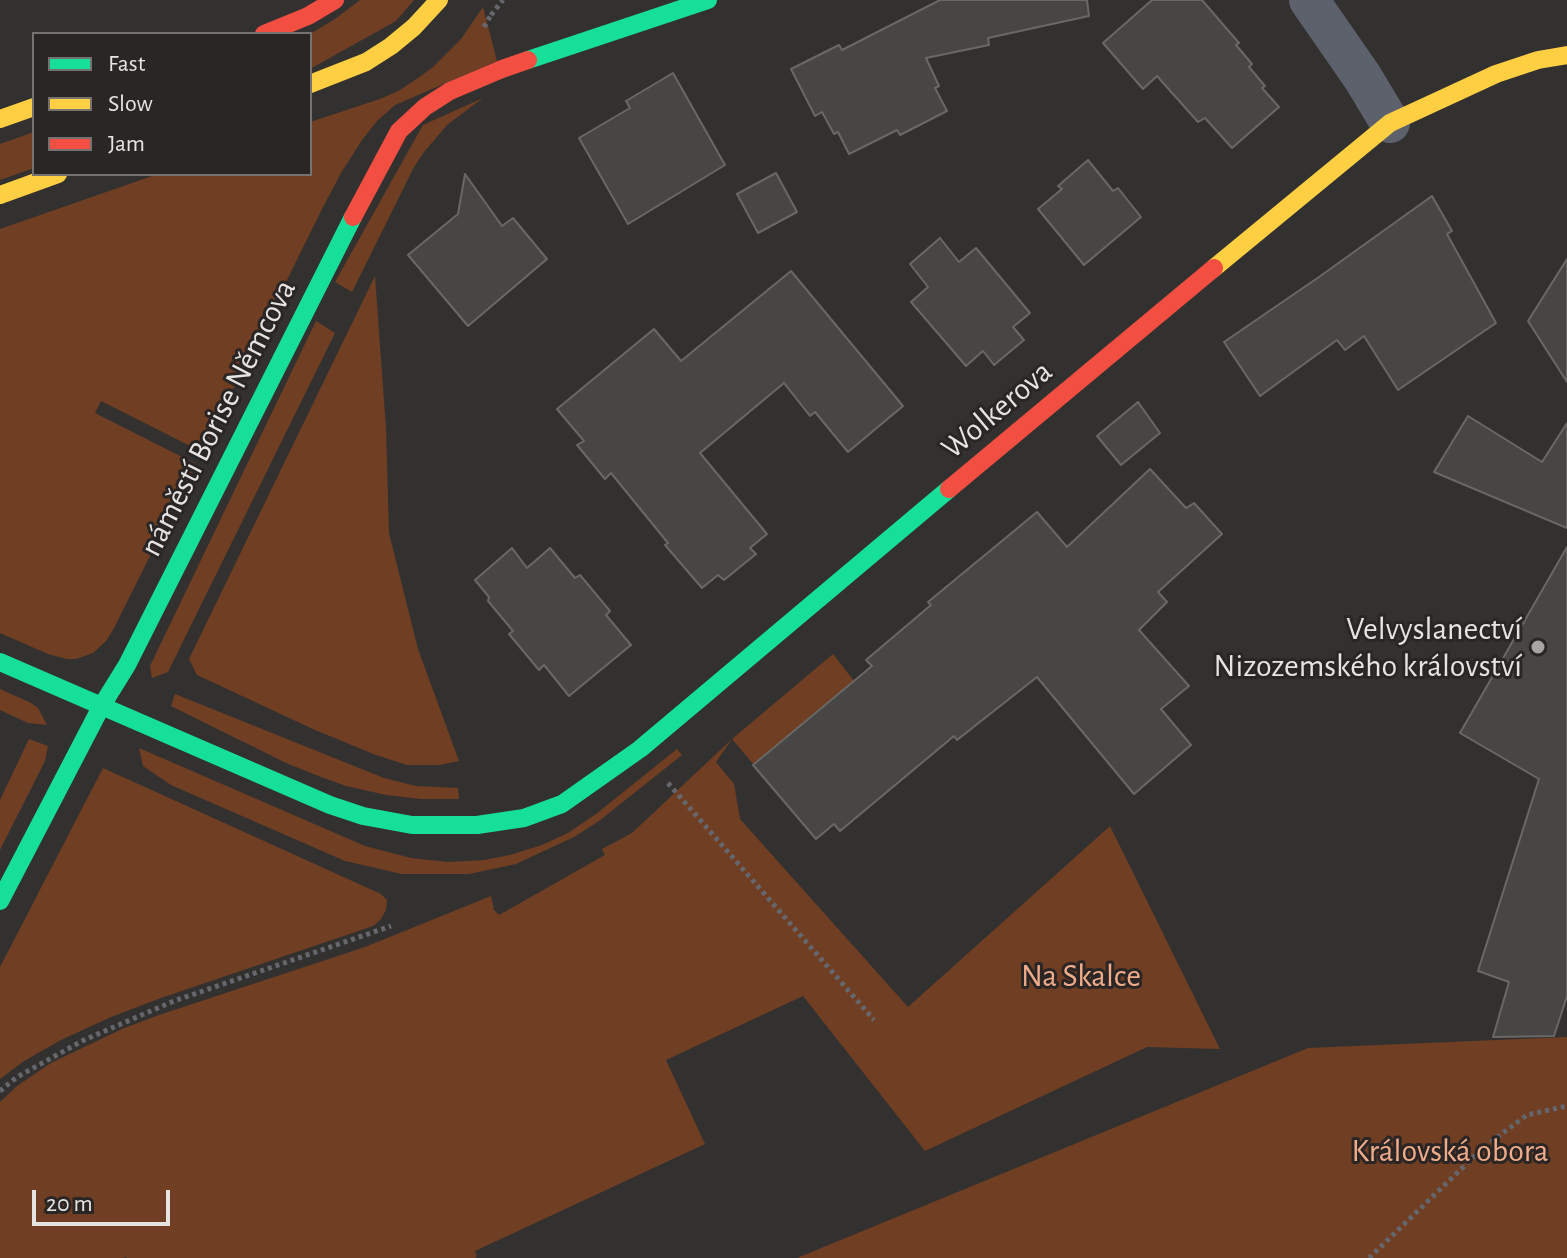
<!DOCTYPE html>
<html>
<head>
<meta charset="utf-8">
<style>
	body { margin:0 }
	#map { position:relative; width:1567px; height:1258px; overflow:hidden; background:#33312f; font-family:"Alegreya Sans",sans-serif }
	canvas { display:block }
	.legend { position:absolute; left:32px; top:32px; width:280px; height:144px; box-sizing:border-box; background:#2a2625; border:2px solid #757271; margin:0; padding:10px 14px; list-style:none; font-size:24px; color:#e6e4e2 }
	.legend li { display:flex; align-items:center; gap:16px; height:40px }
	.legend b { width:40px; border:2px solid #757271 }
	.scale { position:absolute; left:32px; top:1190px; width:138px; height:36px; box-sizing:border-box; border:4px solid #e6e4e2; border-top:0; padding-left:10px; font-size:24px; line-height:28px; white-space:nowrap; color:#e6e4e2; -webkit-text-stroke:6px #2a2625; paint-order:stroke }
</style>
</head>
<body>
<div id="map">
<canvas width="1567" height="1258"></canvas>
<ul class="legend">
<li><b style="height:10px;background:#16e098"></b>Fast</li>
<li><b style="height:10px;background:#ffcf43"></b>Slow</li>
<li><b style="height:10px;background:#f24e42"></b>Jam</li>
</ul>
<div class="scale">20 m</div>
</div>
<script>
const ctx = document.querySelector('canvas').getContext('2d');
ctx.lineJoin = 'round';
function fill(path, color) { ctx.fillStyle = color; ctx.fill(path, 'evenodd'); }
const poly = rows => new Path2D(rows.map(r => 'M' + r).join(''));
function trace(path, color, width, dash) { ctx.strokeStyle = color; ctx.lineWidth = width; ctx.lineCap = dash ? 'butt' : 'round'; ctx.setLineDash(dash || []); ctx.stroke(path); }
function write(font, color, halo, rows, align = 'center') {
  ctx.font = font + ' "Alegreya Sans",sans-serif'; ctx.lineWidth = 6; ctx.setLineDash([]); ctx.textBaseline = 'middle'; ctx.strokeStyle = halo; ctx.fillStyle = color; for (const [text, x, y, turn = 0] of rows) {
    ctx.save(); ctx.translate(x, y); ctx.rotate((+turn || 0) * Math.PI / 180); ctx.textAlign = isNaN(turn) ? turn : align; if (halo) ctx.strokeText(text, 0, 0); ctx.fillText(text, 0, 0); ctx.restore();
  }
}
fill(poly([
	[360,0,414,0,396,21,310,69,310,34,335,19],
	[483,7,497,61,395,105,377,121,362,140,341,173,322,209,202,452,101,401,95,413,196,464,113,630,106,641,93,653,76,659,67,659,48,654,0,633,0,229,158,174,310,174,310,122,380,99,400,90,415,80,432,68,461,39],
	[483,98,447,125,424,152,414,167,352,292,335,282,423,125],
	[34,132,34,168,0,180,0,144],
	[375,276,386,428,389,533,418,649,459,761,440,765,407,765,376,755,315,730,197,675,189,659],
	[316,321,335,333,168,672,152,678,150,666],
	[833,654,854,681,754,765,732,739,716,762,734,784,740,819,908,1007,1110,826,1220,1049,1147,1047,925,1151,803,996,666,1060,705,1144,475,1251,477,1257,475,1258,127,1258,126,1257,123,1258,0,1258,0,1102,17,1086,51,1063,122,1029,159,1015,365,947,491,896,494,910,499,915,605,855,602,849,632,833,732,739],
	[0,689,31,703,38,708,47,725,28,723,0,710],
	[175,694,384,778,416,786,458,788,459,799,421,799,386,795,346,786,321,777,286,763,171,706],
	[29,739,48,746,45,761,0,850,0,800],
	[139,748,365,846,411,858,448,862,484,860,510,855,542,845,568,833,596,814,677,749,682,755,599,821,574,837,516,864,469,874,402,874,345,861,171,785,143,766],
	[103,768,381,894,387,900,386,910,381,919,373,926,161,998,111,1017,61,1040,24,1061,0,1079,0,967],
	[1567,1037,1567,1258,797,1258,1308,1048]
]), '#703e23');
const building = poly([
	[940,0,1087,0,1089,16,988,38,989,45,926,58,939,86,935,88,947,111,900,135,897,130,849,154,838,132,834,134,822,112,815,116,791,69,839,45,842,50,940,0],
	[1152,0,1202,0,1239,43,1236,45,1252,64,1249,67,1265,86,1262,88,1279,107,1232,148,1205,118,1198,122,1157,76,1143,89,1103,43,1152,0],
	[673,73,725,165,628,224,579,138,630,108,626,101,673,73],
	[1088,160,1113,191,1118,188,1141,217,1084,265,1038,209,1062,189,1058,186,1088,160],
	[776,173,797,212,758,233,737,194,776,173],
	[465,174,502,226,513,218,547,259,468,326,408,255,458,214,465,174],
	[1432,196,1452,231,1447,234,1496,323,1398,390,1364,336,1345,350,1337,340,1260,396,1224,342,1319,277,1432,196],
	[940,238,959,262,976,248,1030,313,1013,327,1024,340,994,365,983,351,966,366,911,302,928,287,910,264,940,238],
	[1567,259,1567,382,1528,321,1567,259],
	[791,271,903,406,848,452,815,412,810,416,784,383,700,453,767,534,750,548,756,554,724,580,718,575,702,588,665,545,668,543,611,473,605,479,577,445,584,441,557,409,654,329,681,361,791,271],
	[1138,402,1160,433,1121,465,1097,436,1138,402],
	[1468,416,1542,462,1567,423,1567,528,1434,472,1468,416],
	[1150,469,1186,508,1194,503,1222,534,1158,592,1167,602,1139,630,1189,686,1161,709,1191,745,1134,794,1037,677,957,740,954,736,840,831,834,824,816,839,753,765,872,666,866,660,931,605,928,602,1037,512,1067,547,1150,469],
	[1567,547,1567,996,1554,1036,1493,1037,1509,982,1478,971,1539,779,1460,733,1567,547],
	[512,548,527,568,550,548,575,578,580,575,610,611,606,615,631,645,569,696,544,665,539,670,509,634,513,631,488,601,489,597,475,580,512,548]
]);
fill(building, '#474644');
trace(building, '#6a6867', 2);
trace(poly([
	[491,15,503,0],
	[484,27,491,15],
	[668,783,874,1020],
	[0,1091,17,1077,84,1040,174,1001,391,926],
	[1369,1258,1484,1147,1527,1115,1567,1106]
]), '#65676d', 5, [4, 4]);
trace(poly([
	[1309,0,1363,78,1390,123]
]), '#5d616b', 40);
trace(poly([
	[528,60,708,0],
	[0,662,330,805,363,816,412,825,477,825,524,818,562,804,640,749,949,489],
	[0,901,101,707,127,665,353,217]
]), '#16e098', 18);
trace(poly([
	[310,84,366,62,391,46,414,27,439,0],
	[0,119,34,107],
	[0,195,58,174],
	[1214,268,1390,123,1496,74,1538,60,1567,55]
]), '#ffcf43', 18);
trace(poly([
	[264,34,308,16,335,0],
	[353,217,399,131,425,107,450,91,502,69,528,60],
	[949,489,1214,268]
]), '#f24e42', 18);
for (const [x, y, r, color] of [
	[1538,647,8,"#a7a5a3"]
]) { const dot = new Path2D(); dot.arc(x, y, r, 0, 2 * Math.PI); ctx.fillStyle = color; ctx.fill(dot); trace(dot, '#2a2625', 3); }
write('32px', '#e6e4e2', '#2a2625', [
	["Wolkerova",997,410,-40],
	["náměstí Borise Němcova",218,418,-63]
]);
write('32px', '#e6e4e2', '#2a2625', [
	["Velvyslanectví",1522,629],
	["Nizozemského království",1522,666]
], 'right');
write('32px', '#f2ac8a', '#2a2625', [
	["Na Skalce",1081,976],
	["Královská obora",1450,1151]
]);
</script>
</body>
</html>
